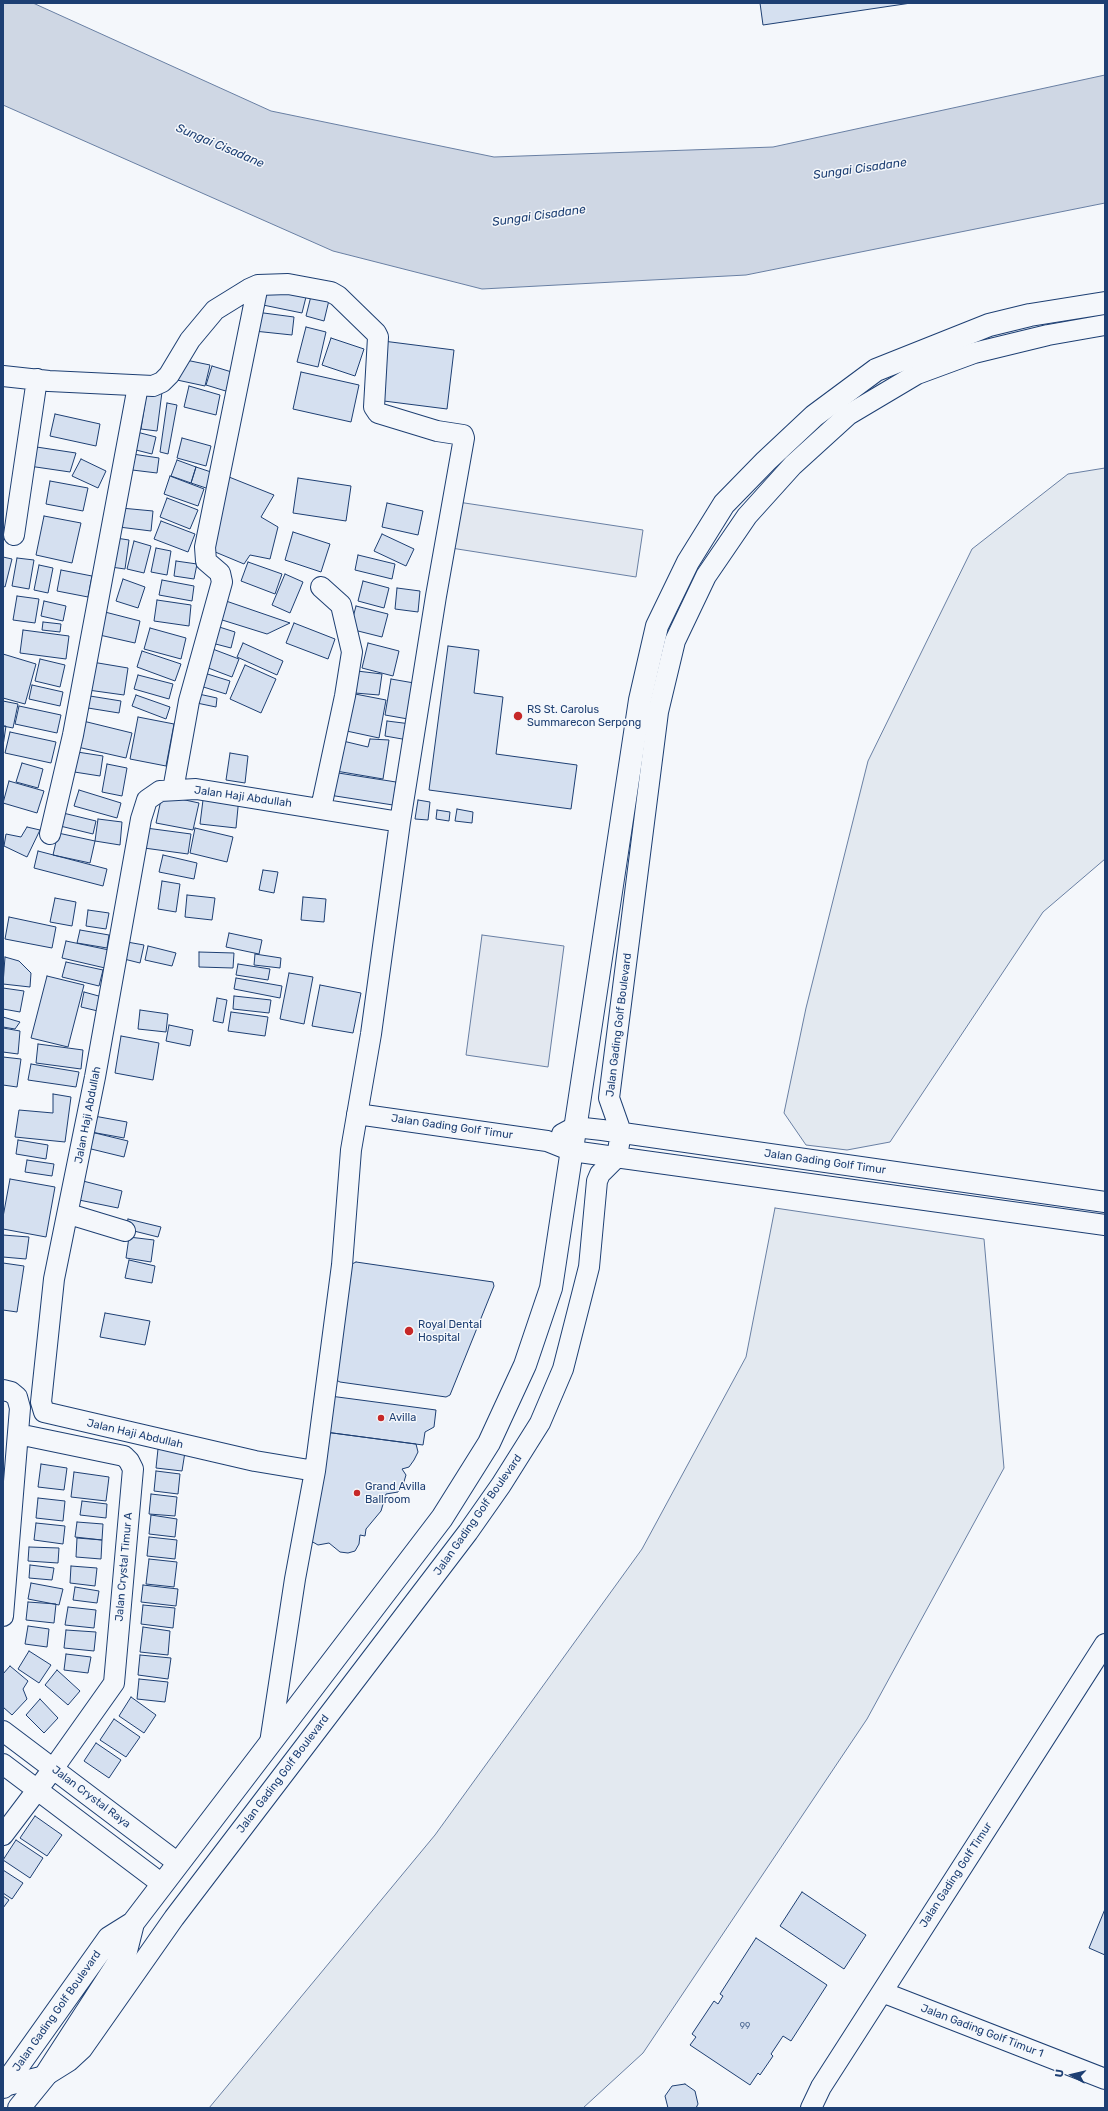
<!DOCTYPE html>
<html>
<head>
<meta charset="utf-8">
<style>
	body { margin:0 }
	#map { position:relative; width:1108px; height:2111px; overflow:hidden; background:#f4f7fb; font-family:Rubik,sans-serif }
	canvas { display:block }
	.frame { position:absolute; inset:0; border:4px solid #1d3f73; pointer-events:none }
	.north { position:absolute; left:1052px; top:2055px; width:40px; height:40px; -webkit-text-stroke:3px #f4f7fb; paint-order:stroke; rotate:278deg; font-size:11px; font-weight:700; line-height:16px; text-align:center; color:#1d3f73 }
	.north::after { content:''; display:block; margin:auto; width:14px; height:18px; background:#1d3f73; clip-path:polygon(50% 0,100% 100%,50% 72%,0 100%) }
</style>
</head>
<body>
<div id="map">
<canvas width="1108" height="2111"></canvas>
<div class="frame"></div>
<div class="north">U</div>
</div>
<script>
const ctx = document.querySelector('canvas').getContext('2d');
ctx.lineJoin = 'round';
function fill(path, color) { ctx.fillStyle = color; ctx.fill(path, 'evenodd'); }
const poly = rows => new Path2D(rows.map(r => 'M' + r).join(''));
function trace(path, color, width, dash) { ctx.strokeStyle = color; ctx.lineWidth = width; ctx.lineCap = dash ? 'butt' : 'round'; ctx.setLineDash(dash || []); ctx.stroke(path); }
function write(font, color, halo, rows, align = 'center') {
  ctx.font = font + ' Rubik,sans-serif'; ctx.lineWidth = 3; ctx.setLineDash([]); ctx.textBaseline = 'middle'; ctx.strokeStyle = halo; ctx.fillStyle = color; for (const [text, x, y, turn = 0] of rows) {
    ctx.save(); ctx.translate(x, y); ctx.rotate((+turn || 0) * Math.PI / 180); ctx.textAlign = isNaN(turn) ? turn : align; if (halo) ctx.strokeText(text, 0, 0); ctx.fillText(text, 0, 0); ctx.restore();
  }
}
const green = poly([
	[1105,468,1105,859,1043,912,890,1142,847,1150,806,1145,784,1113,806,1008,868,761,972,549,1068,474,1105,468],
	[775,1208,984,1239,1004,1468,867,1719,643,2053,583,2108,209,2108,435,1835,642,1549,746,1357,775,1208]
]);
fill(green, '#e3e9f0');
trace(green, '#687fa3', 1);
const parking = poly([
	[458,502,643,530,636,577,451,548,458,502],
	[482,935,564,946,548,1067,466,1055,482,935]
]);
fill(parking, '#e3e8f0');
trace(parking, '#687fa3', 1);
const water = poly([
	[3,3,33,3,271,111,494,157,773,147,1105,75,1105,203,746,275,482,289,333,251,3,105,3,3]
]);
fill(water, '#cfd7e4');
trace(water, '#687fa3', 1);
const building = poly([
	[760,3,911,3,763,25,760,3],
	[266,288,306,297,302,313,263,305,266,288],
	[312,292,330,296,324,321,306,316,312,292],
	[256,312,294,317,292,335,254,331,256,312],
	[306,327,326,332,318,367,297,362,306,327],
	[331,338,364,349,355,376,322,365,331,338],
	[383,341,454,350,447,409,376,400,383,341],
	[181,359,210,365,205,386,177,380,181,359],
	[212,366,235,373,229,392,206,385,212,366],
	[301,372,359,385,351,422,293,409,301,372],
	[189,386,220,395,216,415,184,407,189,386],
	[147,390,162,392,157,431,141,429,147,390],
	[167,403,177,405,168,454,160,452,167,403],
	[55,414,100,424,96,446,50,436,55,414],
	[133,431,156,437,152,454,128,448,133,431],
	[182,438,211,446,206,466,177,458,182,438],
	[30,446,76,453,70,472,29,466,30,446],
	[126,453,159,458,157,473,124,469,126,453],
	[81,459,106,471,98,488,72,476,81,459],
	[177,460,196,467,191,483,171,476,177,460],
	[196,467,214,473,209,489,191,483,196,467],
	[170,476,204,489,198,506,164,494,170,476],
	[229,477,274,495,261,517,278,527,270,559,250,555,244,564,208,549,229,477],
	[298,478,351,486,346,521,293,513,298,478],
	[50,481,88,488,83,511,46,504,50,481],
	[167,498,198,510,190,529,160,517,167,498],
	[387,503,423,511,418,535,382,527,387,503],
	[121,508,153,511,151,531,119,527,121,508],
	[44,516,81,523,72,563,36,555,44,516],
	[161,521,195,534,188,552,154,539,161,521],
	[293,532,330,544,321,572,285,560,293,532],
	[382,534,414,549,406,566,374,551,382,534],
	[116,538,129,540,125,569,111,567,116,538],
	[134,541,151,546,144,573,127,569,134,541],
	[156,548,171,551,167,575,151,572,156,548],
	[358,555,395,564,392,579,355,570,358,555],
	[3,557,12,559,5,587,3,586,3,557],
	[17,558,34,560,29,589,12,586,17,558],
	[176,561,197,564,194,579,174,576,176,561],
	[248,562,282,574,275,594,241,581,248,562],
	[39,565,53,568,48,593,34,590,39,565],
	[61,570,92,576,88,597,57,591,61,570],
	[285,574,303,582,290,613,272,605,285,574],
	[123,579,145,587,138,608,116,601,123,579],
	[162,580,194,586,192,601,159,595,162,580],
	[363,581,389,588,384,608,358,601,363,581],
	[397,588,420,591,418,612,395,609,397,588],
	[17,596,39,599,35,623,13,620,17,596],
	[157,600,191,605,189,626,154,621,157,600],
	[44,601,66,606,63,621,41,616,44,601],
	[226,601,290,623,267,634,219,619,226,601],
	[356,606,388,614,382,637,350,629,356,606],
	[101,611,140,621,135,643,95,634,101,611],
	[43,622,61,624,60,632,42,630,43,622],
	[294,623,335,639,328,659,286,643,294,623],
	[213,625,235,632,231,648,208,642,213,625],
	[150,628,186,638,181,659,144,649,150,628],
	[23,630,69,636,66,659,20,653,23,630],
	[243,643,283,661,277,675,237,657,243,643],
	[368,643,399,651,393,676,362,668,368,643],
	[448,646,479,650,474,693,503,697,496,754,577,765,571,809,429,790,448,646],
	[210,648,239,659,232,677,203,666,210,648],
	[142,651,181,664,175,681,137,667,142,651],
	[3,654,36,664,25,704,3,698,3,654],
	[40,659,65,665,60,687,35,681,40,659],
	[92,662,128,668,124,695,88,690,92,662],
	[245,665,276,679,261,713,230,699,245,665],
	[357,671,382,674,379,695,355,693,357,671],
	[201,672,230,681,226,694,197,685,201,672],
	[138,675,173,684,169,699,134,689,138,675],
	[391,679,414,683,408,719,385,715,391,679],
	[32,685,63,692,60,706,29,699,32,685],
	[194,693,217,698,216,707,192,702,194,693],
	[350,693,386,700,379,738,342,730,350,693],
	[136,695,170,707,166,719,132,706,136,695],
	[90,696,121,701,119,713,88,708,90,696],
	[3,701,18,704,13,728,3,726,3,701],
	[19,706,61,715,57,733,15,724,19,706],
	[138,717,174,724,166,766,130,759,138,717],
	[79,720,132,733,126,758,73,746,79,720],
	[387,721,411,724,408,740,385,736,387,721],
	[3,726,6,726,3,746,3,726],
	[10,732,56,742,51,763,5,753,10,732],
	[370,739,389,740,383,779,336,771,343,741,368,747,370,739],
	[71,751,103,756,100,776,68,771,71,751],
	[230,753,248,756,245,783,226,780,230,753],
	[22,763,43,769,38,788,16,782,22,763],
	[107,764,127,768,122,796,102,792,107,764],
	[332,772,396,782,393,805,329,795,332,772],
	[9,781,44,791,37,813,3,803,9,781],
	[79,790,121,803,117,818,74,806,79,790],
	[204,792,239,797,236,828,200,824,204,792],
	[162,795,199,803,193,830,156,823,162,795],
	[418,800,430,802,428,820,415,819,418,800],
	[457,809,473,812,472,823,455,821,457,809],
	[437,810,450,812,449,821,436,819,437,810],
	[59,812,96,821,93,834,56,825,59,812],
	[98,819,122,822,120,845,95,841,98,819],
	[27,827,40,830,27,857,4,846,6,834,21,837,27,827],
	[146,828,191,834,188,854,144,848,146,828],
	[195,828,233,837,227,862,190,853,195,828],
	[58,833,95,841,90,863,53,855,58,833],
	[38,851,107,869,103,886,34,868,38,851],
	[163,855,197,863,194,879,159,872,163,855],
	[263,870,278,872,274,893,259,890,263,870],
	[162,881,180,884,176,912,158,909,162,881],
	[187,895,215,898,212,920,185,917,187,895],
	[303,897,326,899,324,922,301,920,303,897],
	[55,898,76,902,72,926,50,922,55,898],
	[88,910,109,913,106,929,86,926,88,910],
	[9,917,56,927,52,948,5,939,9,917],
	[80,930,109,935,107,948,77,943,80,930],
	[229,933,262,940,259,954,226,947,229,933],
	[66,941,109,950,105,968,62,958,66,941],
	[127,942,144,945,140,963,124,959,127,942],
	[148,946,176,953,172,966,145,960,148,946],
	[199,952,234,953,233,968,199,967,199,952],
	[255,954,281,958,280,968,254,965,255,954],
	[5,957,19,961,31,973,30,987,3,984,5,957],
	[66,962,103,970,99,986,62,977,66,962],
	[238,964,270,969,268,980,236,975,238,964],
	[289,973,313,977,304,1024,280,1019,289,973],
	[47,976,84,985,68,1047,31,1038,47,976],
	[236,978,282,986,280,998,234,989,236,978],
	[320,985,361,993,353,1033,312,1026,320,985],
	[3,988,24,991,20,1012,3,1009,3,988],
	[84,992,106,998,102,1012,81,1007,84,992],
	[234,996,271,1000,269,1013,233,1009,234,996],
	[217,998,227,1000,223,1023,213,1021,217,998],
	[140,1010,168,1014,166,1032,138,1029,140,1010],
	[231,1012,268,1017,265,1036,228,1031,231,1012],
	[3,1017,20,1022,15,1029,3,1027,3,1017],
	[169,1025,193,1030,190,1046,166,1041,169,1025],
	[3,1028,20,1031,18,1054,3,1052,3,1028],
	[121,1036,159,1043,153,1080,115,1073,121,1036],
	[38,1044,83,1050,81,1069,36,1063,38,1044],
	[3,1057,21,1059,17,1087,3,1085,3,1057],
	[31,1064,79,1072,76,1087,28,1080,31,1064],
	[53,1094,71,1097,65,1142,15,1137,19,1110,53,1113,53,1094],
	[94,1116,127,1122,124,1138,91,1132,94,1116],
	[91,1132,128,1141,124,1157,87,1148,91,1132],
	[18,1140,48,1145,46,1159,16,1154,18,1140],
	[27,1160,54,1164,52,1176,25,1172,27,1160],
	[10,1179,55,1187,46,1237,3,1229,3,1217,10,1179],
	[83,1181,122,1191,118,1208,79,1200,83,1181],
	[128,1219,161,1227,158,1237,126,1229,128,1219],
	[3,1235,29,1237,26,1259,3,1257,3,1235],
	[129,1237,154,1240,151,1262,126,1258,129,1237],
	[129,1260,155,1266,152,1283,125,1278,129,1260],
	[356,1262,493,1282,494,1286,450,1395,446,1397,340,1382,336,1380,352,1264,356,1262],
	[3,1263,24,1266,17,1312,3,1310,3,1263],
	[105,1313,150,1321,145,1345,100,1337,105,1313],
	[330,1396,436,1410,434,1427,425,1432,423,1445,325,1432,330,1396],
	[325,1432,416,1444,418,1452,414,1460,409,1467,402,1469,406,1475,403,1485,398,1492,386,1494,381,1511,366,1529,365,1536,360,1535,359,1544,355,1551,348,1553,340,1552,329,1543,318,1545,311,1541,325,1432],
	[158,1449,185,1452,182,1471,156,1468,158,1449],
	[41,1464,67,1468,64,1490,38,1487,41,1464],
	[156,1471,180,1474,178,1494,154,1491,156,1471],
	[74,1472,109,1477,106,1501,71,1497,74,1472],
	[151,1494,177,1497,175,1516,149,1514,151,1494],
	[38,1498,65,1501,63,1521,36,1518,38,1498],
	[82,1501,107,1504,106,1518,80,1515,82,1501],
	[151,1515,177,1519,175,1537,149,1534,151,1515],
	[77,1522,103,1524,102,1540,75,1537,77,1522],
	[36,1523,65,1526,63,1544,34,1540,36,1523],
	[149,1537,177,1540,175,1559,147,1556,149,1537],
	[77,1538,102,1540,101,1559,76,1557,77,1538],
	[29,1547,59,1548,58,1563,28,1561,29,1547],
	[149,1559,177,1562,174,1587,146,1584,149,1559],
	[30,1565,54,1568,52,1580,29,1578,30,1565],
	[71,1566,97,1568,95,1586,70,1583,71,1566],
	[31,1583,63,1589,59,1605,28,1599,31,1583],
	[143,1585,178,1589,176,1606,141,1602,143,1585],
	[75,1587,99,1591,97,1603,73,1600,75,1587],
	[28,1602,56,1604,54,1623,26,1620,28,1602],
	[143,1605,175,1608,173,1628,141,1624,143,1605],
	[68,1607,96,1610,94,1628,65,1625,68,1607],
	[28,1626,49,1629,47,1647,25,1644,28,1626],
	[143,1627,170,1631,168,1655,140,1652,143,1627],
	[66,1630,96,1632,94,1651,64,1648,66,1630],
	[29,1651,51,1665,39,1683,18,1669,29,1651],
	[66,1654,91,1657,88,1673,64,1670,66,1654],
	[140,1655,171,1658,168,1679,138,1675,140,1655],
	[10,1666,28,1681,23,1689,27,1699,12,1715,3,1707,3,1674,10,1666],
	[57,1670,80,1691,68,1705,45,1685,57,1670],
	[139,1679,168,1682,165,1702,137,1699,139,1679],
	[131,1697,156,1715,144,1733,119,1716,131,1697],
	[40,1699,58,1718,44,1733,26,1715,40,1699],
	[114,1719,140,1737,126,1757,100,1740,114,1719],
	[96,1743,121,1760,109,1778,84,1761,96,1743],
	[35,1816,62,1835,47,1856,20,1838,35,1816],
	[16,1840,43,1858,30,1878,3,1860,16,1840],
	[3,1870,23,1883,12,1899,3,1893,3,1870],
	[802,1892,866,1935,844,1969,780,1926,802,1892],
	[3,1896,9,1900,3,1908,3,1896],
	[1105,1909,1105,1955,1089,1948,1105,1909],
	[756,1938,827,1985,791,2041,783,2036,771,2054,773,2056,760,2075,758,2073,750,2085,690,2045,696,2037,692,2034,714,2001,718,2004,723,1996,720,1994,756,1938],
	[685,2084,695,2091,698,2104,696,2108,668,2108,665,2096,672,2086,685,2084]
]);
fill(building, '#d5e0f0');
trace(building, '#1d3f73', 1);
const minor = poly([
	[3,376,49,381,153,386,162,382,169,375,190,340,215,310,249,289,258,285,288,284,331,292,338,296,376,333,378,337,374,407,378,413,437,431,463,435,464,438,436,596,400,822,371,1034,351,1150,342,1265,315,1471,295,1579,270,1743],
	[14,535,37,379],
	[321,587,341,605,352,652,345,696,321,808],
	[173,790,189,701,222,582,220,573,206,561,205,547,258,285],
	[50,834,73,735,138,386],
	[357,1114,547,1141,572,1151,1105,1225],
	[562,1134,575,1127,602,1130,1105,1202],
	[69,1214,125,1231],
	[3,1390,11,1392,17,1397,20,1408,3,1616],
	[315,1471,255,1461,44,1412,41,1402,54,1279,95,1077,141,819,147,800,160,791,196,789,400,822],
	[3,1731,178,1863],
	[3,1764,162,1884],
	[3,1835,53,1769,114,1683,133,1469,129,1461,124,1456,18,1434],
	[882,1992,1105,2079],
	[4,2086,45,2076,69,2061,82,2049,174,1918,468,1532,501,1485,540,1423,563,1369,589,1267,597,1181,600,1174,617,1157,621,1132,609,1098,658,712,675,641,706,576,747,516,793,465,848,415,917,374,974,353,1048,335,1105,325],
	[811,2108,821,2087,882,1992,1105,1644]
]);
const major = poly([
	[3,2087,109,1938,133,1923,442,1518,489,1443,525,1365,551,1288,640,700,657,626,688,562,724,504,766,461,814,416,876,370,989,325,1030,315,1105,303],
	[19,2108,45,2076,126,1951,133,1923]
]);
trace(minor, '#1d3f73', 22);
trace(major, '#1d3f73', 24);
trace(minor, '#f4f7fb', 20);
trace(major, '#f4f7fb', 22);
for (const [x, y, r, color] of [
	[518,716,5,"#c62828"],
	[409,1331,5,"#c62828"],
	[381,1418,4,"#c62828"],
	[357,1493,4,"#c62828"]
]) { const dot = new Path2D(); dot.arc(x, y, r, 0, 2 * Math.PI); ctx.fillStyle = color; ctx.fill(dot); trace(dot, '#f4f7fb', 1.5); }
write('9px', '#4b6792', null, [
	["99",745,2026]
]);
write('11px', '#1d3f73', '#f4f7fb', [
	["RS St. Carolus",527,710],
	["Summarecon Serpong",527,723],
	["Royal Dental",418,1325],
	["Hospital",418,1338],
	["Avilla",389,1418],
	["Grand Avilla",365,1487],
	["Ballroom",365,1500]
], 'left');
write('11px', '#1d3f73', '#f4f7fb', [
	["Jalan Haji Abdullah",243,797,8],
	["Jalan Gading Golf Boulevard",619,1025,-83],
	["Jalan Haji Abdullah",88,1115,-79],
	["Jalan Gading Golf Timur",452,1127,8],
	["Jalan Gading Golf Timur",825,1162,8],
	["Jalan Haji Abdullah",135,1434,13],
	["Jalan Gading Golf Boulevard",478,1515,-55],
	["Jalan Crystal Timur A",124,1567,-85],
	["Jalan Gading Golf Boulevard",283,1774,-53],
	["Jalan Crystal Raya",91,1797,37],
	["Jalan Gading Golf Timur",956,1875,-57],
	["Jalan Gading Golf Boulevard",57,2011,-55],
	["Jalan Gading Golf Timur 1",982,2031,21]
]);
write('italic 12px', '#1d3f73', '#f4f7fb', [
	["Sungai Cisadane",220,146,23],
	["Sungai Cisadane",860,169,-8],
	["Sungai Cisadane",539,216,-8]
]);
</script>
</body>
</html>
